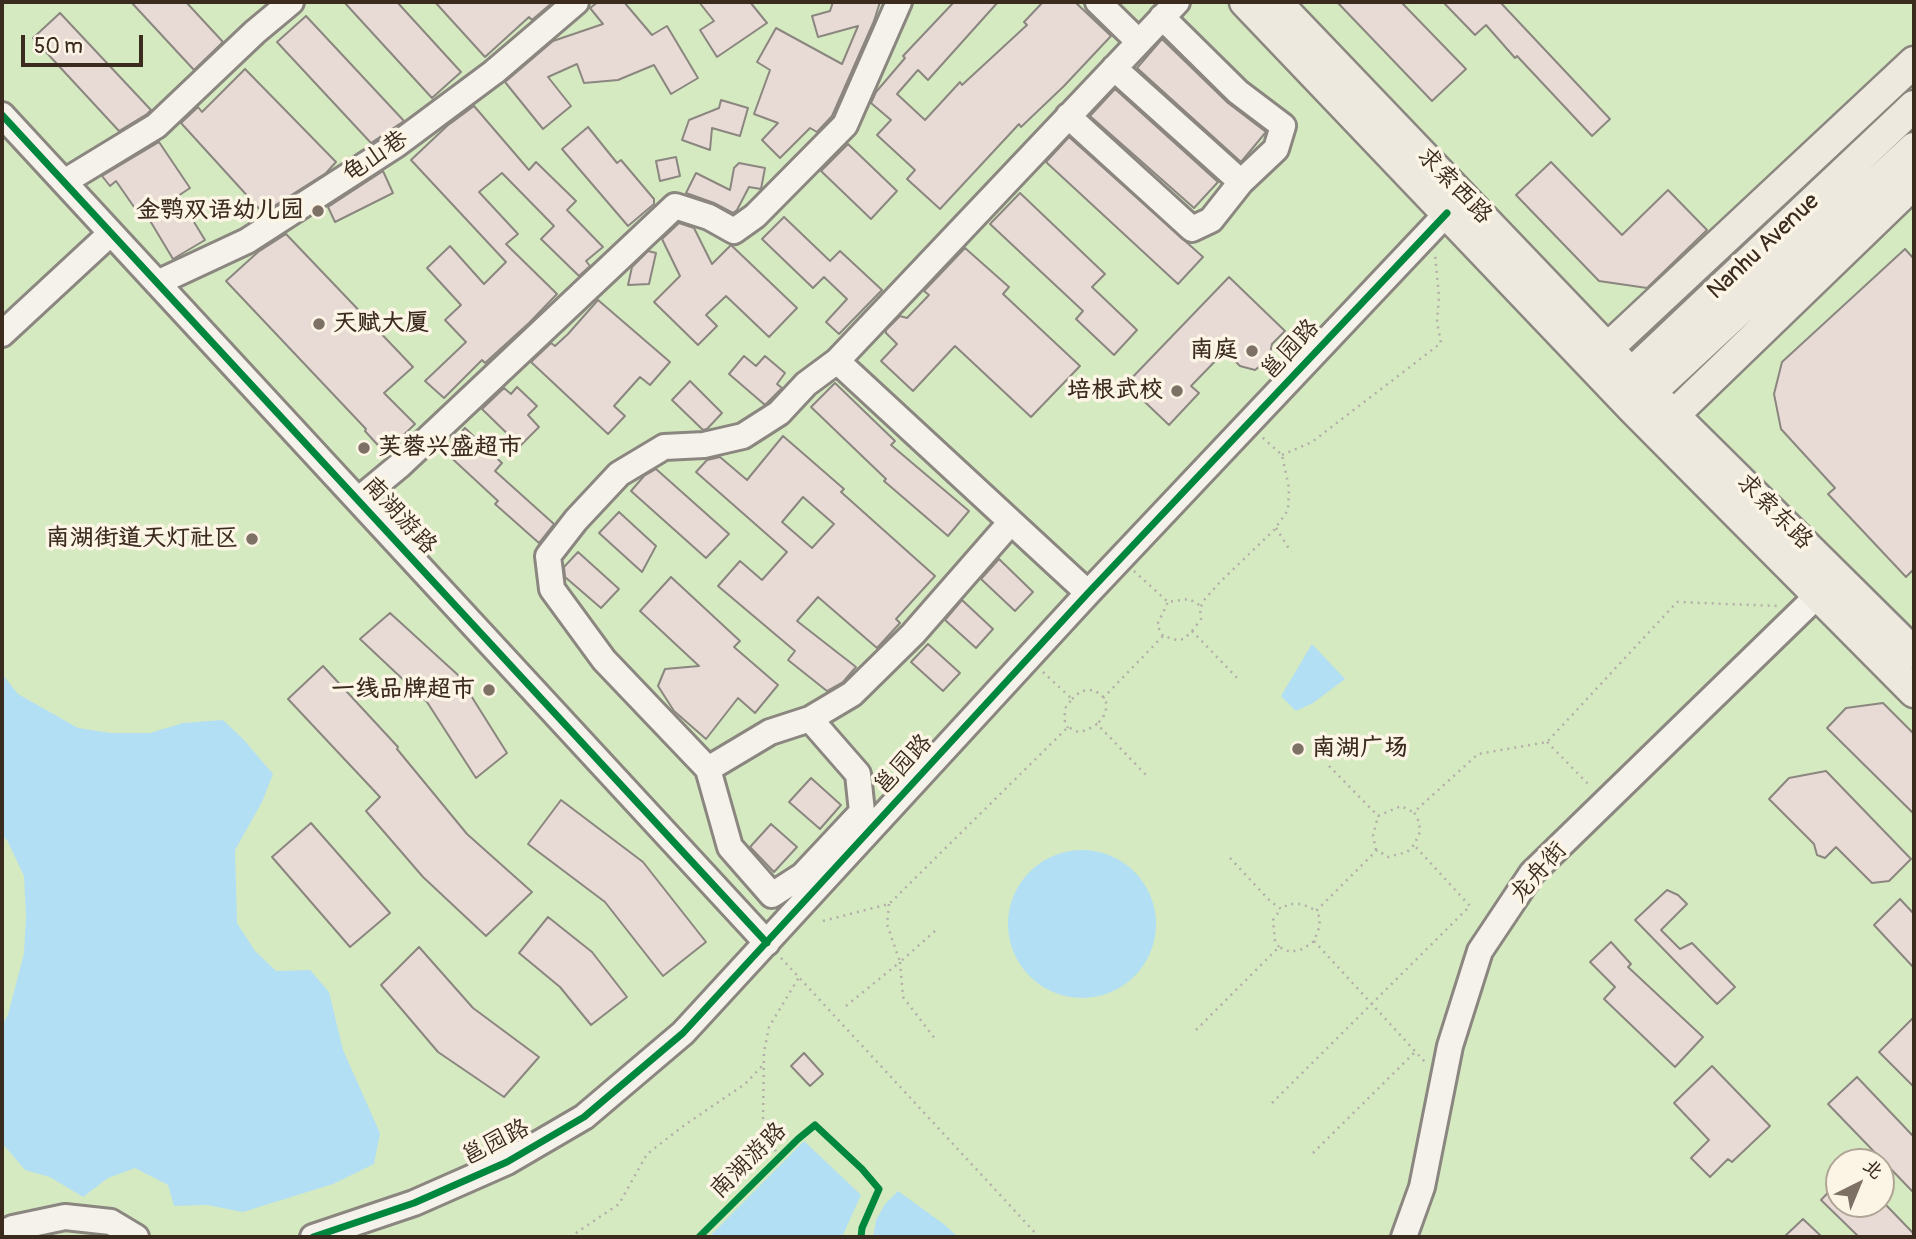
<!DOCTYPE html>
<html>
<head>
<meta charset="utf-8">
<style>
	body { margin:0 }
	#map { position:relative; width:1916px; height:1239px; overflow:hidden; background:#f7f3ea; font-family:Pangolin,"LXGW WenKai TC",sans-serif }
	canvas { display:block }
	.frame { position:absolute; inset:0; border:4px solid #3b2a1e; pointer-events:none }
	.north { position:absolute; left:1825px; top:1148px; width:70px; height:70px; box-sizing:border-box; background:#fcf5e5; border:2px solid #afa495; border-radius:50%; rotate:43deg; font-size:19px; font-weight:700; line-height:28px; text-align:center; color:#3b2a1e }
	.north::after { content:''; display:block; margin:auto; width:24px; height:32px; background:#7d7065; clip-path:polygon(50% 0,100% 100%,50% 72%,0 100%) }
	.scale { position:absolute; left:21px; top:35px; width:122px; height:32px; box-sizing:border-box; border:4px solid #3b2a1e; border-top:0; padding-left:9px; font-size:21px; line-height:24px; white-space:nowrap; color:#3b2a1e; -webkit-text-stroke:5px #fcf5e5; paint-order:stroke }
</style>
</head>
<body>
<div id="map">
<canvas width="1916" height="1239"></canvas>
<div class="frame"></div>
<div class="north">北</div>
<div class="scale">50 m</div>
</div>
<script>
const ctx = document.querySelector('canvas').getContext('2d');
ctx.lineJoin = 'round';
function fill(path, color) { ctx.fillStyle = color; ctx.fill(path, 'evenodd'); }
const poly = rows => new Path2D(rows.map(r => 'M' + r).join(''));
function trace(path, color, width, dash) { ctx.strokeStyle = color; ctx.lineWidth = width; ctx.lineCap = dash ? 'butt' : 'round'; ctx.setLineDash(dash || []); ctx.stroke(path); }
function write(font, color, halo, rows, align = 'center') {
  ctx.font = font + ' Pangolin,"LXGW WenKai TC",sans-serif'; ctx.lineWidth = 7; ctx.setLineDash([]); ctx.textBaseline = 'middle'; ctx.strokeStyle = halo; ctx.fillStyle = color; for (const [text, x, y, turn = 0] of rows) {
    ctx.save(); ctx.translate(x, y); ctx.rotate((+turn || 0) * Math.PI / 180); ctx.textAlign = isNaN(turn) ? turn : align; if (halo) ctx.strokeText(text, 0, 0); ctx.fillText(text, 0, 0); ctx.restore();
  }
}
fill(poly([
	[2,2,1914,2,1914,1237,2,1237],
	[1839,1162,1881,1162,1881,1204,1839,1204]
]), '#d5eac1');
fill(poly([
	[1312,644,1345,679,1313,703,1296,711,1281,696],
	[2,674,18,694,78,728,111,733,150,733,183,723,223,720,244,740,273,774,262,802,235,850,237,923,255,951,276,971,310,970,329,992,343,1050,380,1133,374,1164,333,1184,243,1212,207,1205,174,1206,168,1185,135,1168,108,1178,83,1197,50,1177,25,1170,3,1144,2,1025,8,1015,24,953,26,916,24,876,7,840,2,836],
	'1008 924a74 74 0 1 1 148 0a74 74 0 1 1-148 0Z',
	[804,1141,861,1195,842,1237,709,1237],
	[898,1191,945,1225,958,1237,873,1237,876,1220,885,1204]
]), '#b3dff4');
const building = poly([
	[131,2,186,2,223,42,194,70,131,2],
	[344,2,397,2,461,72,432,98,344,2],
	[435,2,553,2,532,20,529,17,485,57,435,2],
	[598,2,624,2,652,35,667,26,698,78,671,94,654,65,618,80,584,83,577,64,548,77,571,106,543,129,505,82,553,41,603,24,590,8,598,2],
	[699,2,750,2,767,23,717,57,700,30,714,21,699,2],
	[833,2,880,2,874,21,832,116,817,132,810,128,780,158,762,140,778,123,754,114,770,70,757,62,776,28,842,64,858,26,818,37,812,16,830,11,833,2],
	[954,2,998,2,928,80,918,70,897,94,925,120,960,82,962,85,1027,25,1024,22,1043,2,1075,2,1111,36,1064,86,1021,127,1019,124,940,209,907,179,915,170,877,135,891,120,871,103,876,92,905,58,903,56,954,2],
	[1337,2,1401,2,1466,69,1432,101,1337,2],
	[1443,2,1500,2,1610,119,1592,136,1517,56,1515,58,1486,25,1475,35,1443,2],
	[60,13,151,110,147,114,119,131,33,38,60,13],
	[306,16,404,121,371,143,277,42,306,16],
	[1162,39,1228,103,1266,132,1241,162,1137,68,1162,39],
	[245,69,336,162,326,173,263,213,181,123,198,107,202,112,245,69],
	[1115,89,1218,182,1194,208,1090,116,1115,89],
	[721,100,748,108,740,136,712,128,710,150,682,140,689,120,719,108,721,100],
	[474,106,529,170,536,162,576,201,567,210,603,247,586,261,590,266,579,276,541,239,554,226,502,173,479,192,518,234,506,244,557,294,529,323,485,363,482,360,444,398,425,381,466,342,445,320,461,305,427,268,450,246,484,284,506,262,411,160,447,126,474,106],
	[588,127,617,163,621,160,654,199,654,204,628,226,562,149,588,127],
	[1069,137,1203,257,1178,284,1046,162,1069,137],
	[159,142,190,188,178,196,205,240,173,259,146,214,141,217,116,181,110,186,102,176,159,142],
	[848,144,897,191,871,219,821,171,848,144],
	[676,157,680,176,660,181,656,161,676,157],
	[1551,162,1622,235,1668,190,1707,230,1647,288,1599,281,1516,195,1551,162],
	[739,163,765,168,761,189,749,187,737,210,733,213,714,203,686,193,696,173,730,190,734,168,739,163],
	[383,171,393,193,335,222,328,207,383,171],
	[1020,193,1105,274,1092,287,1137,330,1114,355,1076,319,1083,311,990,224,1020,193],
	[784,217,830,261,840,251,882,290,839,334,826,322,847,299,824,277,813,288,762,239,784,217],
	[679,223,694,228,712,264,731,245,797,308,769,337,726,296,706,315,717,326,698,345,654,302,680,276,662,239,679,223],
	[286,234,413,367,384,393,415,424,385,453,365,431,366,429,226,281,258,252,286,234],
	[965,248,1009,287,1003,294,1080,366,1031,417,955,346,913,391,881,361,897,344,886,333,886,330,900,316,907,318,929,295,924,291,965,248],
	[1905,249,1914,259,1914,569,1906,577,1828,494,1835,488,1781,429,1774,394,1782,362,1905,249],
	[648,251,656,253,649,284,628,285,632,267,648,251],
	[1229,277,1285,331,1272,344,1269,359,1255,370,1240,366,1225,351,1191,386,1199,393,1169,425,1126,384,1229,277],
	[598,300,670,362,650,385,640,377,614,406,625,416,608,434,531,362,551,343,555,346,568,334,598,300],
	[744,356,756,366,765,356,785,373,777,384,782,388,765,405,729,374,744,356],
	[690,381,722,413,707,429,703,430,672,400,690,381],
	[835,383,895,441,891,445,969,511,948,536,884,481,886,479,811,407,835,383],
	[517,387,537,406,528,415,539,427,520,446,482,409,504,388,511,394,517,387],
	[465,428,502,463,495,471,554,524,539,543,495,504,498,501,444,451,465,428],
	[783,436,844,489,841,492,935,576,896,619,900,623,877,648,818,597,797,621,856,667,843,682,827,691,788,660,795,651,718,586,740,561,762,580,787,552,696,472,707,460,720,457,747,480,783,436],
	[803,497,834,524,812,548,782,522,803,497],
	[656,469,729,534,706,558,631,491,644,476,656,469],
	[619,512,656,546,642,572,599,533,619,512],
	[578,552,619,589,601,608,565,577,564,567,578,552],
	[999,559,1033,592,1015,611,981,579,999,559],
	[671,577,740,641,734,647,778,685,755,713,738,698,706,739,674,711,658,686,665,669,699,666,640,611,671,577],
	[962,600,993,629,976,648,945,620,962,600],
	[390,613,458,675,507,753,476,778,427,702,360,639,390,613],
	[928,644,960,673,943,691,911,662,928,644],
	[323,666,398,747,397,749,467,834,532,892,486,936,423,877,366,811,380,797,288,699,323,666],
	[1883,703,1914,734,1914,814,1827,728,1846,708,1883,703],
	[1826,771,1911,859,1889,881,1872,883,1836,847,1825,858,1817,855,1814,844,1769,799,1789,778,1826,771],
	[811,778,841,805,820,829,789,802,811,778],
	[561,800,643,862,706,942,663,976,605,902,528,844,561,800],
	[311,823,390,913,350,947,272,857,311,823],
	[771,824,797,847,774,872,750,847,771,824],
	[1667,890,1678,895,1687,904,1661,930,1680,949,1692,943,1735,987,1717,1004,1635,920,1667,890],
	[1900,899,1914,914,1914,968,1874,925,1900,899],
	[548,917,592,952,627,997,591,1025,560,987,519,953,548,917],
	[1611,942,1631,964,1628,967,1703,1037,1675,1067,1604,999,1615,987,1590,962,1611,942],
	[419,947,473,1008,539,1057,504,1097,438,1052,381,985,419,947],
	[1914,1017,1914,1087,1879,1052,1914,1017],
	[804,1053,823,1074,810,1086,791,1066,804,1053],
	[1712,1066,1770,1126,1732,1162,1728,1159,1710,1177,1691,1158,1709,1140,1674,1103,1712,1066],
	[1857,1077,1914,1137,1914,1193,1828,1104,1857,1077],
	[1839,1181,1839,1204,1885,1204,1914,1234,1914,1237,1859,1237,1821,1200,1839,1181],
	[1803,1219,1822,1237,1784,1237,1803,1219]
]);
fill(building, '#e8dbd6');
trace(building, '#8b867f', 2);
const minor = poly([
	[1098,2,1139,42],
	[1114,68,1241,182],
	[2,115,767,943],
	[1068,116,1192,229,1211,220,1241,182,1276,149,1283,126,1238,92,1162,17],
	[64,182,156,126,255,32,291,2],
	[157,283,247,241,396,145,494,72,576,2],
	[2,334,111,233],
	[837,361,806,384,779,413,743,436,704,445,664,447,619,474,576,520,548,556,552,589,604,660,708,769,770,732,810,719,852,694,913,634,1011,522],
	[358,500,399,466,675,206,709,217,734,231,755,216,845,125,899,2],
	[1088,593,837,361,1177,2],
	[708,769,730,847,772,895,803,875,862,812,858,774,810,719],
	[2,1233,13,1228,65,1217,111,1222,136,1237],
	[313,1237,414,1203,507,1162,584,1117,683,1033,1088,593,1447,213],
	[1404,1237,1422,1187,1450,1046,1480,951,1532,873,1819,594]
]);
const major = poly([
	[1245,2,1633,409,1914,692],
	[1276,2,1631,373,1914,653],
	[1608,348,1914,62],
	[1617,387,1914,106],
	[1638,404,1914,148],
	[1675,414,1914,183]
]);
trace(minor, '#8b867f', 30);
trace(major, '#8b867f', 35);
trace(poly([
	[1282,455,1312,442,1441,343,1437,322,1439,297,1435,254],
	[1276,528,1291,552],
	[1134,571,1168,602,1189,599,1201,606],
	[1192,631,1201,619,1200,608,1205,599,1220,582,1274,530,1288,510,1289,488,1282,455,1262,437],
	[1163,636,1157,625,1168,602],
	[1043,672,1072,699,1066,707,1064,719,1068,728],
	[1103,698,1163,636,1177,640,1184,639,1192,631,1240,681],
	[1072,699,1081,691,1093,690,1102,695,1106,702,1106,709,1103,718,1098,723],
	[1547,742,1591,787],
	[1329,766,1378,816,1401,806,1413,812],
	[1376,850,1373,836,1378,816],
	[1230,858,1270,901,1281,909,1289,904,1302,904,1315,910],
	[889,904,887,924,900,962,935,931],
	[823,921,889,904,1068,727,1078,732,1087,730,1097,724,1147,776],
	[1314,941,1425,1062],
	[1279,947,1275,941,1273,920,1281,909],
	[781,958,1039,1237],
	[900,962,903,997,936,1040],
	[846,1006,900,962],
	[1196,1030,1279,947,1290,952,1303,949,1314,941,1319,928,1320,918,1316,911,1377,850,1388,857,1407,852,1414,845,1420,832,1419,822,1414,812,1478,754,1547,742,1677,602,1778,606],
	[1272,1103,1470,906,1414,845],
	[1313,1153,1415,1052],
	[780,1157,773,1147,763,1120,764,1052,769,1027,799,977],
	[570,1237,619,1204,647,1154,686,1124,745,1084,763,1065]
]), '#b3afa9', 2.5, [2, 5]);
trace(minor, '#f5f2ec', 24);
trace(major, '#eee9df', 30);
trace(poly([
	[2,115,767,943],
	[313,1237,414,1203,507,1162,584,1117,683,1033,1088,593,1447,213],
	[699,1237,798,1139,815,1125,862,1169,879,1189,862,1228,861,1237]
]), '#00873e', 7);
for (const [x, y, r, color] of [
	[318,211,7,"#7d7065"],
	[319,324,7,"#7d7065"],
	[1252,351,7,"#7d7065"],
	[1177,391,7,"#7d7065"],
	[364,448,7,"#7d7065"],
	[252,539,7,"#7d7065"],
	[489,690,7,"#7d7065"],
	[1298,749,7,"#7d7065"]
]) { const dot = new Path2D(); dot.arc(x, y, r, 0, 2 * Math.PI); ctx.fillStyle = color; ctx.fill(dot); trace(dot, '#fcf5e5', 2.5); }
write('24px', '#3b2a1e', '#fcf5e5', [
	["龟山巷",376,157,-34],
	["求索西路",1454,186,46],
	["Nanhu Avenue",1764,247,-43],
	["邕园路",1291,350,-47],
	["求索东路",1774,512,45],
	["南湖游路",399,516,47],
	["邕园路",904,765,-47],
	["龙舟街",1539,873,-49],
	["邕园路",496,1143,-27],
	["南湖游路",749,1161,-45]
]);
write('bold 24px', '#3b2a1e', '#fcf5e5', [
	["金鹗双语幼儿园",304,211],
	["天赋大厦",333,324,"left"],
	["南庭",1238,351],
	["培根武校",1163,391],
	["芙蓉兴盛超市",378,448,"left"],
	["南湖街道天灯社区",238,539],
	["一线品牌超市",475,690],
	["南湖广场",1312,749,"left"]
], 'right');
</script>
</body>
</html>
